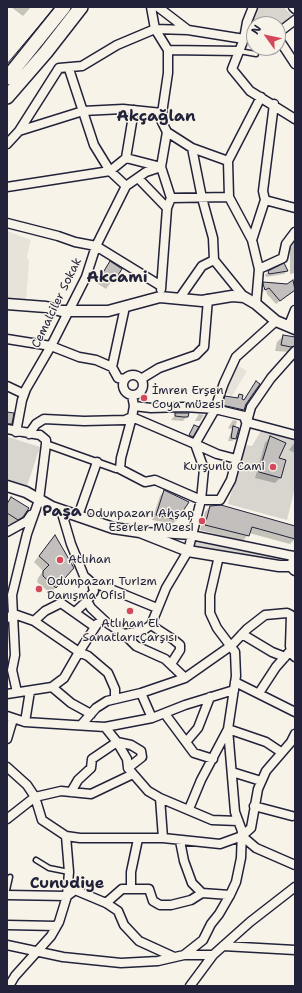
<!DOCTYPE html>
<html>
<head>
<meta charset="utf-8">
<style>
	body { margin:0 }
	#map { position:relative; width:302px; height:993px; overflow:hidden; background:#f7f3e8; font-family:"Shantell Sans",sans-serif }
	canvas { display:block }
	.frame { position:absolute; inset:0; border:8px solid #22223b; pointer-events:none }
	.north { position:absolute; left:246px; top:16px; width:40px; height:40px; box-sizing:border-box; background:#f7f3e8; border:1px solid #a29fa3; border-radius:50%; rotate:303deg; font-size:11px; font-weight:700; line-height:16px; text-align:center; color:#22223b }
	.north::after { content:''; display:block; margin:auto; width:14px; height:18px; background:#d1495b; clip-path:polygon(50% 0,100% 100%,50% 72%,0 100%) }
</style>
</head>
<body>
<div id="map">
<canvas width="302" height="993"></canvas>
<div class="frame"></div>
<div class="north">N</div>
</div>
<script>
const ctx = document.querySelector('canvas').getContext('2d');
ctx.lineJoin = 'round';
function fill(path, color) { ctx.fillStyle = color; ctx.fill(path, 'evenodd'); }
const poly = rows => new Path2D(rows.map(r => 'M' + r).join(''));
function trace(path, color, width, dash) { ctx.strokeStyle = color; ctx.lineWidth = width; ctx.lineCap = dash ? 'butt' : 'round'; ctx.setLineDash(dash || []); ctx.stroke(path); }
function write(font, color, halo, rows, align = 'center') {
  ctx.font = font + ' "Shantell Sans",sans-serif'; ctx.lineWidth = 3; ctx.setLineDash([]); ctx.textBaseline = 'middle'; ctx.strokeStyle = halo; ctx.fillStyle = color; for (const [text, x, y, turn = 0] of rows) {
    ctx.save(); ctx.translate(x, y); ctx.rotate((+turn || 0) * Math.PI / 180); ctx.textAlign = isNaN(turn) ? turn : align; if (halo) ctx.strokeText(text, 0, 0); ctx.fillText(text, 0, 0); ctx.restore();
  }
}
fill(poly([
	[7,231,31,240,27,256,29,261,26,301,7,301],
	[235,364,247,371,232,396,222,391]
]), '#e7e3db');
fill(poly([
	[259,7,284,7,293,17,278,29,278,24,254,24,254,35,250,36,250,23],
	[262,429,294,438,295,487,287,520,228,504,245,445,252,446],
	[8,437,40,447,26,489,7,482],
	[194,540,280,556,279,565,192,550]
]), '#d8d5cf');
fill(poly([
	[11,7,31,7,23,16],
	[295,241,295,273,290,274,290,248],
	[110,262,121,269,106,289,95,282],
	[284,265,287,271,284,274,266,277,265,275,268,272],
	[295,280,295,291,276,304,267,294,265,286,263,286,264,291,261,293,260,287,264,283,288,285],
	[283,336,295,338,295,346,290,352,275,351,277,342],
	[256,383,243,410,239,414,219,409,222,401,226,397,235,399,239,395,243,401],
	[176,414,187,416,183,421,171,420],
	[199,414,204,415,200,421,195,421],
	[233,420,237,421,235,428,235,439,232,441,228,441,232,429,228,428],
	[194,426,192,436,189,439,187,438],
	[270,437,278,459,281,477,275,483,255,478,265,443],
	[295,442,295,453,289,450],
	[164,491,177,520,172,524,152,520,160,496],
	[12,498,22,516,11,525,7,523,7,503],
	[210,506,295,527,295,539,290,544,249,533,243,541,200,530,205,512],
	[54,537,56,587,50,593,37,582,38,578,43,571,34,562]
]), '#0003');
const building = poly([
	[110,261,122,269,113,283,101,276,110,261],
	[284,263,288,271,269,274,268,271,284,263],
	[293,280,295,290,280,301,269,288,265,290,263,284,263,282,287,284,293,280],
	[283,335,295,337,295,346,291,347,281,345,283,335],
	[256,381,260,384,246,404,244,410,222,405,225,396,238,398,239,394,243,395,242,399,244,400,256,381],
	[7,412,14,413,12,424,7,424,7,412],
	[175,413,189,413,188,417,183,417,175,416,175,413],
	[194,425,199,427,193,437,189,435,194,425],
	[233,426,239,428,236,439,231,438,233,426],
	[270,436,286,443,279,458,286,460,281,478,259,472,270,436],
	[164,490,189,502,177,520,156,515,164,490],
	[11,497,29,508,23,517,18,520,7,513,7,504,11,497],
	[221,505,295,526,295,539,252,527,249,536,205,525,210,506,221,505],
	[55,535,74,568,56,588,43,576,43,571,49,565,39,556,55,535]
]);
fill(building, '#c2bfbd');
trace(building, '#22223b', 1);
const service = poly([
	[239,51,256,54,257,48],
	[36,860,49,868,69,872],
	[7,890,10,877]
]);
const pedestrian = poly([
	[46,444,116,469,120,469]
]);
const minor = poly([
	[151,7,155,29,168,50,168,73,161,120,167,132,192,148,228,161,261,97],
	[158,7,188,30],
	[253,7,247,22,244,39,232,69,250,91,295,119],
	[293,7,295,9],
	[278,33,295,20],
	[278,38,295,64],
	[168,50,239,51],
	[69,69,94,145,110,171,126,186],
	[274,104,263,191,265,200,295,208],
	[19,131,83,111,123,109,162,113],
	[7,144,19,131,59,68,82,66,117,45,155,29,188,30,244,39,254,38],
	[192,148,202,198,213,238,214,260,244,297],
	[126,158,161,167,167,132],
	[126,158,134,110],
	[110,171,126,158],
	[138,178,167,208,161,289],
	[7,187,110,171],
	[229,197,252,240,265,200],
	[171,198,229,197,228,161],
	[7,223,58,236,75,242,96,246,161,286],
	[252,240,259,269,256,304],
	[259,269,283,258,286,244,295,232],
	[179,299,202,266,214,260],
	[289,325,295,310],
	[7,339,51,346,79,357,96,360,112,367],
	'123 385a10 10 0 1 1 20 0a10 10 0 1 1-20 0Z',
	[124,379,118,378,112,367,125,307],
	[141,379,159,368,196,355,204,347,208,299],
	[7,386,24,394],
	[134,406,151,408,184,407,215,409,244,416,246,422,295,435],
	[7,429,40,435,46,440,46,444,39,500,27,534,12,595,15,655,12,670,17,692],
	[16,432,22,400,26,389,51,346,86,277,96,246,126,186,146,172,161,167,171,198,167,208],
	[29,434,36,424,44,419,84,421,125,420,132,417,134,406,132,395],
	[236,459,217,454,195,444,214,411,224,383,236,357,276,321],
	[61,510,71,544,84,576,92,583,94,591,87,601,91,608,107,623,124,634],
	[78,516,97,462],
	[7,532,27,521,31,515],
	[145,532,191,535,288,555,294,556,291,566],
	[92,583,108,588,157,608],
	[75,612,87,601],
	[7,618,14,614,34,621,45,611,61,603,95,627],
	[34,621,79,652,97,624],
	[151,625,174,640,180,645,180,650,171,664],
	[242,634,272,652,285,657],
	[185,678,165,659,136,646,124,634,142,631,151,625,166,588,188,551,201,500,204,469,195,444,132,417,121,458,120,469,145,482,155,480,201,500,220,500,231,480,251,407,271,378,295,351],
	[235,682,295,712],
	[52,687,71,703,91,714],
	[141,693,152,718],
	[259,693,276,667,291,650],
	[7,694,52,687,64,678,79,652,88,656,108,673,115,689,115,699],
	[165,714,194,753,213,759],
	[7,716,25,722,30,691],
	[25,722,105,727,117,742,131,745,141,751,142,757,128,768,148,791,160,798,212,820,238,821],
	[82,724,96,708,107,701,141,693,185,678,232,645,247,629,265,615,287,613,291,615,290,646,292,654,295,657],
	[105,727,152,718,185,705,234,690],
	[295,734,291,742,266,771,258,789,251,828,242,836,256,848,295,865],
	[7,739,13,719],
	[186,742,198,728,210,697],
	[7,767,27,785,35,797,42,820,66,836,80,838,163,838,220,844,242,836],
	[232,772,261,781],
	[71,792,78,780,91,768,92,759,117,742,127,759,128,768],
	[160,798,163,838],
	[254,806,292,816],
	[189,809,201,780,228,729,266,742,281,752],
	[7,819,35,797,61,791,91,794,133,774],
	[180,841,184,861,192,883,202,893,230,895],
	[131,888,131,872,138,839],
	[7,895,67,896,75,890,106,903,118,911,124,925,139,941,174,957],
	[106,903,122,889,149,889,153,901,160,905,171,905,191,900,202,893],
	[7,925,56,926],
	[7,945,63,957,121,963,158,961,184,955,213,955],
	[223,946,295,950],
	[184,955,203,940,211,924,219,914,230,895,236,882,241,858,242,831,235,812,228,729,236,676,235,652,217,628,210,613,210,595,219,556],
	[9,986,15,976,51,936,59,922,67,896,69,872,66,836],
	[190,986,213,955,250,922,295,887]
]);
const tertiary = poly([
	[7,304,46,307,62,311,108,311,160,297,202,301,232,296,244,297,256,304,276,321,295,329],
	[7,486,26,492,52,507,113,528,140,532,188,551,279,566,291,566,295,570]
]);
const primary = poly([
	[7,78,64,7],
	[7,97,46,52,81,7]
]);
trace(service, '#22223b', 7);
trace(pedestrian, '#22223b', 9);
trace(minor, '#22223b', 11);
trace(tertiary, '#22223b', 13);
trace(primary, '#22223b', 16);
trace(service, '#f7f3e8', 4);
trace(pedestrian, '#f7f3e8', 6);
trace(minor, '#f7f3e8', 8);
trace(tertiary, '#f7f3e8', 10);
trace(primary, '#f7f3e8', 13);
trace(poly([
	[7,64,55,7]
]), '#22223b', 1);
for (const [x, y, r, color] of [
	[144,398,4,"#d1495b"],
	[273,467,4,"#d1495b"],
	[202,521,4,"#d1495b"],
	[60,560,4,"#d1495b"],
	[39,589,4,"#d1495b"],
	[130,611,4,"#d1495b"]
]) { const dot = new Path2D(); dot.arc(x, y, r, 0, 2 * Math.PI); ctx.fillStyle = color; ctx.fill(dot); trace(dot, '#f7f3e8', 1.5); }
write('12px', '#22223b', '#f7f3e8', [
	["Cemalciler Sokak",57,303,-64]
]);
write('12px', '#22223b', '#f7f3e8', [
	["İmren Erşen",152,391],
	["Coya müzesi",152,405],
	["Kurşunlu Cami",265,467,"right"],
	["Odunpazarı Ahşap",194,514,"right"],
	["Eserler Müzesi",194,528,"right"],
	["Atlıhan",68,560],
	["Odunpazarı Turizm",47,582],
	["Danışma Ofisi",47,596],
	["Atlıhan El",130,624,"center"],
	["Sanatları Çarşısı",130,638,"center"]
], 'left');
write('bold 16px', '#22223b', '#f7f3e8', [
	["Akçağlan",156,117],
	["Akcami",117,278],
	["Paşa",62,512],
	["Cunudiye",67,884]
]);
</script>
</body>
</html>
